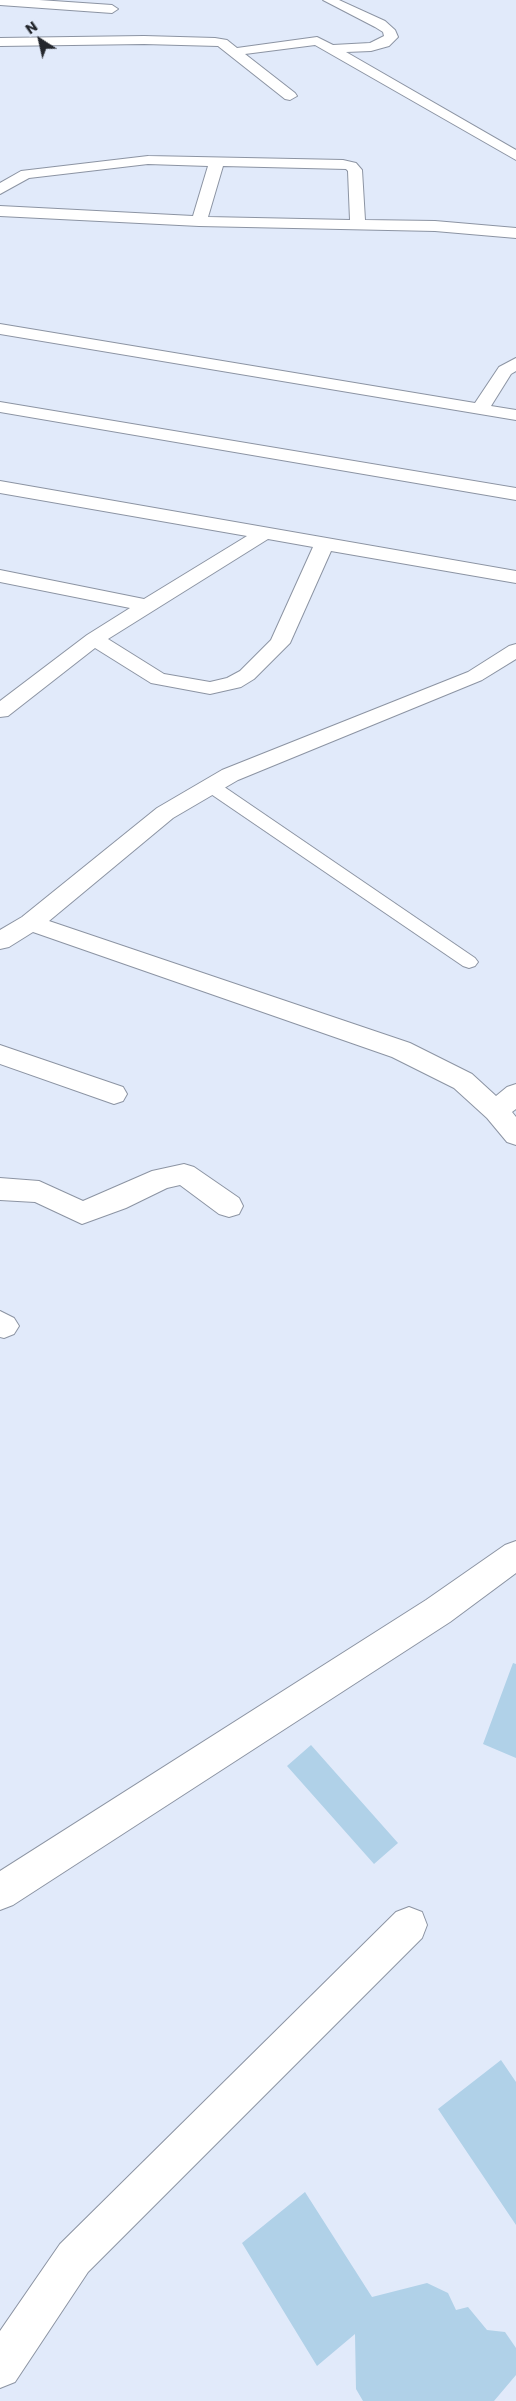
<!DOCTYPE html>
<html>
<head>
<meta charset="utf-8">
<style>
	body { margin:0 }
	#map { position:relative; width:516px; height:2401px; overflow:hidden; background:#e1eafa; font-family:Poppins,sans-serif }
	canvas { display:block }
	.north { position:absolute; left:15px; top:15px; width:50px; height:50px; -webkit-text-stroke:4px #e1eafa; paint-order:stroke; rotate:325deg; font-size:14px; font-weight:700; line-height:20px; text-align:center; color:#24272d }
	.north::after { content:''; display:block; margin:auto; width:18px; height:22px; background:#24272d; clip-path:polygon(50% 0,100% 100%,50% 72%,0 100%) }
</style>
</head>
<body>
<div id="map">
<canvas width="516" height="2401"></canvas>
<div class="north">N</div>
</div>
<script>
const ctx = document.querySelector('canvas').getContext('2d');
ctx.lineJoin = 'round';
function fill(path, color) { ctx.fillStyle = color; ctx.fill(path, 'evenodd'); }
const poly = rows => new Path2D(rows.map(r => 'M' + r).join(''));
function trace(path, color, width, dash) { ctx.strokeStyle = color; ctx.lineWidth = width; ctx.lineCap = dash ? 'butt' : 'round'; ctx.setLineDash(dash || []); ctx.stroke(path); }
fill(poly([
	[513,1663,516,1664,516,1758,483,1744],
	[311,1745,398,1843,374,1864,287,1766],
	[501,2060,516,2082,516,2225,438,2109],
	[305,2192,372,2297,427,2283,448,2293,456,2310,468,2307,487,2330,505,2332,516,2348,516,2375,494,2401,363,2401,356,2389,355,2334,317,2366,242,2243]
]), '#b0d1e8');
const lane = poly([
	[211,781,217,782,475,958,478,962,475,966,469,968,463,966,205,790,203,786,205,782,211,781]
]);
const street = poly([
	[0,0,39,0,112,5,118,9,112,13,0,5,0,0],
	[323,0,339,0,385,21,395,30,398,37,389,46,371,51,346,52,516,150,516,160,315,45,245,54,295,93,297,96,290,100,285,99,218,46,144,44,0,46,0,38,144,36,215,38,227,40,237,48,317,37,333,45,370,43,384,36,383,32,375,27,323,0],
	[148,156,343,160,356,163,362,170,365,220,435,221,516,228,516,238,435,231,199,226,0,216,0,206,193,216,208,166,148,164,29,178,0,194,0,183,21,171,148,156],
	[223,166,346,169,348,171,350,220,208,217,223,166],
	[0,324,475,403,499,367,516,358,516,371,511,374,491,406,516,410,516,420,0,334,0,324],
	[0,402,516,488,516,500,0,412,0,402],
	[0,481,516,571,516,583,331,551,290,643,254,679,241,687,210,694,151,683,95,648,8,716,0,717,0,701,87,635,130,608,0,582,0,570,144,599,247,536,0,493,0,481],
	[268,539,313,547,271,640,240,671,227,678,210,682,164,674,108,639,268,539],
	[516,644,516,659,482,680,238,780,173,818,49,921,410,1043,472,1074,496,1096,507,1087,516,1084,516,1109,512,1112,516,1117,516,1145,507,1142,487,1118,454,1088,392,1057,33,932,9,947,0,949,0,930,22,917,157,808,222,770,468,672,509,646,516,644],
	[0,1045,123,1087,127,1094,123,1101,114,1104,0,1064,0,1045],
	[184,1164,194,1167,239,1198,243,1206,239,1214,229,1217,219,1214,180,1185,167,1188,126,1208,82,1224,35,1202,0,1200,0,1178,39,1181,83,1201,152,1171,184,1164],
	[0,1311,14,1318,19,1326,14,1334,4,1338,0,1337,0,1311],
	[516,1541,516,1573,450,1622,13,1905,0,1910,0,1871,426,1600,505,1545,516,1541],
	[409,1907,422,1912,427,1925,422,1938,88,2272,15,2382,0,2388,0,2331,60,2244,396,1912,409,1907]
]);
trace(lane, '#8c94a3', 2);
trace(street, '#8c94a3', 2);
fill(lane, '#fff');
fill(street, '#fff');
</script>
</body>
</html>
